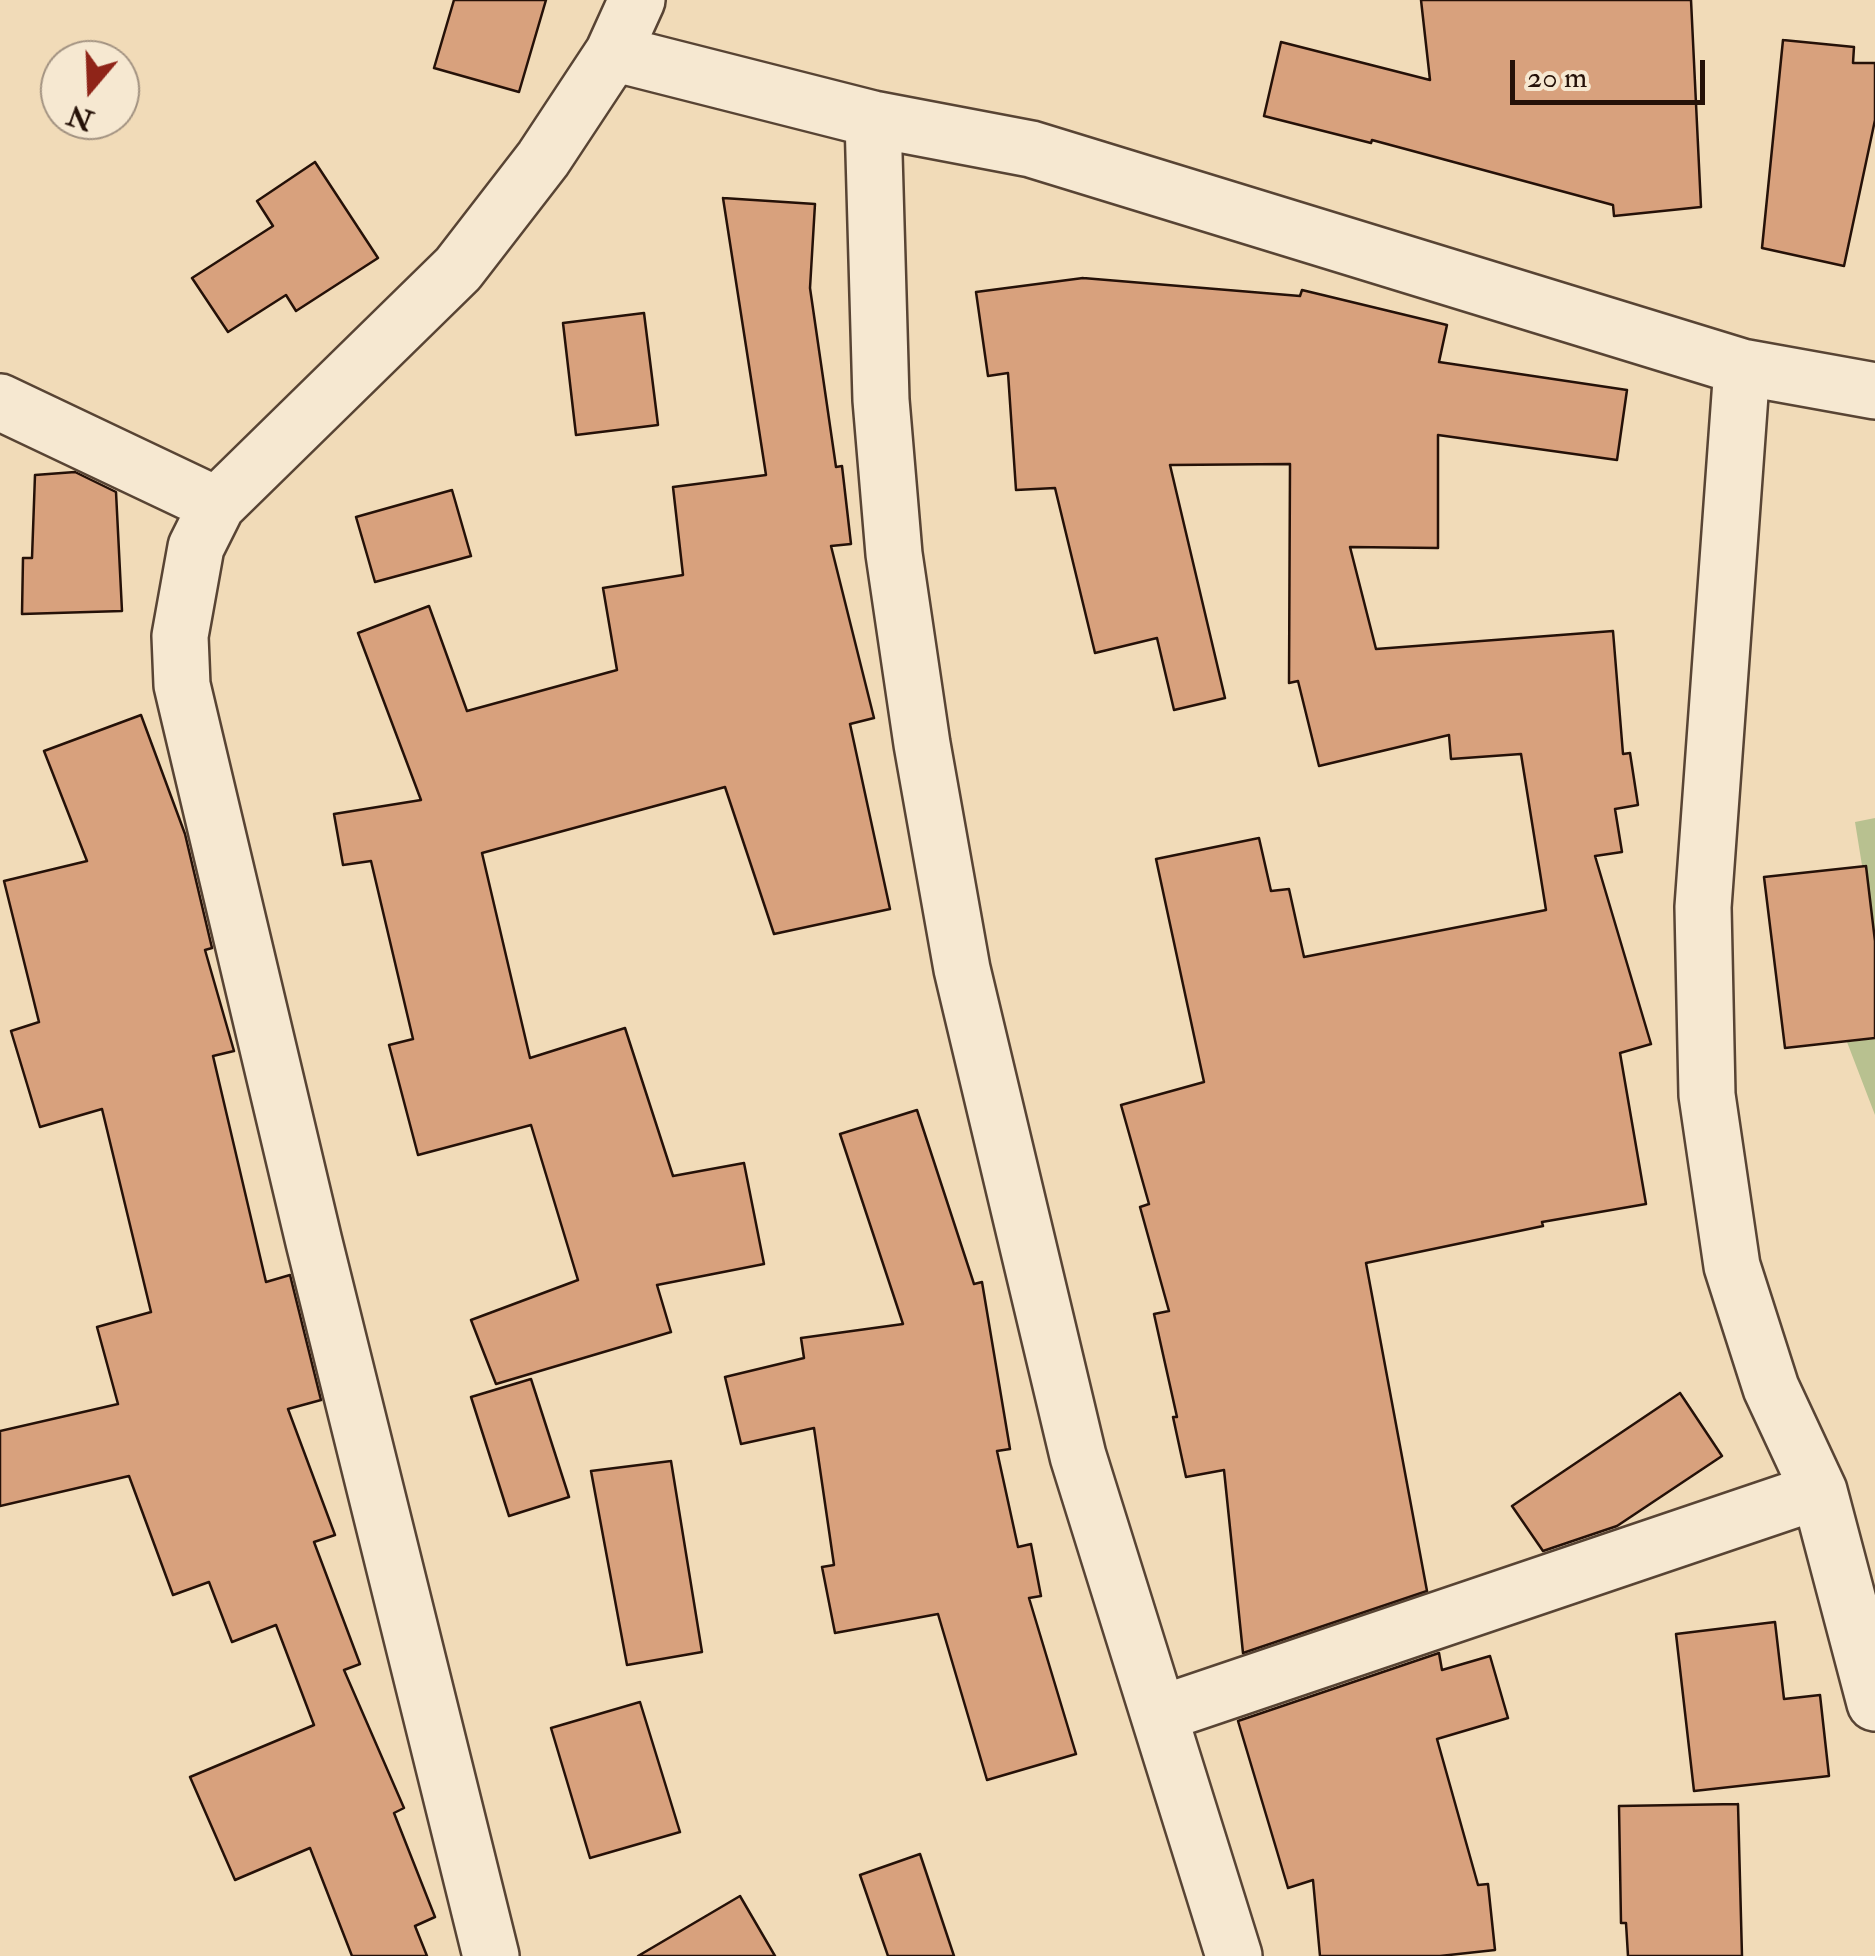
<!DOCTYPE html>
<html>
<head>
<meta charset="utf-8">
<style>
	body { margin:0 }
	#map { position:relative; width:1875px; height:1956px; overflow:hidden; background:#f1dbb8; font-family:"IM FELL Double Pica",serif }
	canvas { display:block }
	.north { position:absolute; left:40px; top:40px; width:100px; height:100px; box-sizing:border-box; background:#f6e8d1; border:2px solid #a29281; border-radius:50%; rotate:199deg; font-size:28px; font-weight:700; line-height:40px; text-align:center; color:#251108 }
	.north::after { content:''; display:block; margin:auto; width:35px; height:45px; background:#8f2418; clip-path:polygon(50% 0,100% 100%,50% 72%,0 100%) }
	.scale { position:absolute; left:1510px; top:60px; width:195px; height:45px; box-sizing:border-box; border:5px solid #251108; border-top:0; padding-left:12px; font-size:30px; line-height:35px; white-space:nowrap; color:#251108; -webkit-text-stroke:8px #f6e8d1; paint-order:stroke }
</style>
</head>
<body>
<div id="map">
<canvas width="1875" height="1956"></canvas>
<div class="north">N</div>
<div class="scale">20 m</div>
</div>
<script>
const ctx = document.querySelector('canvas').getContext('2d');
ctx.lineJoin = 'round';
function fill(path, color) { ctx.fillStyle = color; ctx.fill(path, 'evenodd'); }
const poly = rows => new Path2D(rows.map(r => 'M' + r).join(''));
function trace(path, color, width, dash) { ctx.strokeStyle = color; ctx.lineWidth = width; ctx.lineCap = dash ? 'butt' : 'round'; ctx.setLineDash(dash || []); ctx.stroke(path); }
fill(poly([
	[1875,818,1875,946,1855,822],
	[1875,1039,1875,1115,1847,1042]
]), '#b8c190');
const building = poly([
	[454,0,546,0,519,92,434,68,454,0],
	[1421,0,1691,0,1701,207,1614,216,1613,205,1372,140,1371,143,1264,116,1281,42,1430,80,1421,0],
	[1783,40,1854,47,1853,63,1875,63,1875,120,1844,266,1762,248,1783,40],
	[315,162,378,258,296,311,286,295,228,332,192,278,273,226,257,201,315,162],
	[723,198,815,204,810,288,836,467,842,466,851,544,831,546,874,718,850,724,890,909,774,934,725,787,482,853,530,1058,625,1028,673,1176,744,1163,764,1264,657,1285,671,1332,496,1384,471,1320,578,1280,531,1125,418,1155,389,1045,413,1039,371,861,343,865,334,814,421,800,358,633,429,606,467,711,617,670,603,588,683,575,673,487,766,475,723,198],
	[1083,278,1300,296,1302,290,1447,325,1439,362,1627,390,1617,460,1438,435,1438,548,1350,547,1376,649,1613,631,1623,754,1630,753,1638,805,1615,809,1622,852,1595,856,1651,1044,1620,1053,1646,1204,1542,1222,1543,1226,1366,1263,1427,1591,1243,1653,1224,1470,1186,1477,1173,1417,1177,1417,1154,1314,1169,1311,1140,1207,1149,1204,1121,1105,1204,1082,1156,859,1259,838,1271,891,1289,889,1304,957,1546,910,1521,754,1451,759,1449,735,1319,766,1298,681,1289,683,1290,464,1170,465,1225,698,1174,710,1157,638,1095,653,1055,488,1016,490,1008,373,988,376,976,292,1083,278],
	[644,313,658,425,576,435,563,323,644,313],
	[75,472,116,492,122,611,22,614,23,558,32,558,35,475,75,472],
	[452,490,471,556,375,582,356,517,452,490],
	[141,715,185,834,212,948,205,950,234,1051,213,1056,266,1282,290,1275,321,1400,288,1409,335,1535,314,1542,360,1664,344,1670,404,1808,394,1813,435,1917,415,1926,427,1956,352,1956,310,1848,235,1880,190,1777,314,1725,276,1625,232,1642,209,1582,173,1595,129,1476,0,1506,0,1431,118,1404,97,1327,151,1312,102,1109,40,1127,11,1031,39,1022,4,881,87,861,44,751,141,715],
	[1866,866,1875,941,1875,1038,1785,1048,1764,877,1866,866],
	[917,1110,974,1284,982,1282,1010,1449,997,1451,1018,1547,1031,1544,1041,1596,1029,1598,1076,1754,987,1780,938,1614,835,1633,822,1567,834,1565,814,1428,741,1444,725,1377,804,1358,801,1338,903,1324,840,1134,917,1110],
	[531,1379,569,1497,509,1516,471,1397,531,1379],
	[1680,1393,1722,1456,1617,1526,1543,1551,1512,1506,1680,1393],
	[671,1461,702,1652,627,1665,591,1471,671,1461],
	[1775,1622,1784,1699,1820,1695,1829,1776,1694,1791,1676,1634,1775,1622],
	[1439,1653,1442,1670,1490,1656,1508,1718,1437,1739,1478,1885,1488,1884,1495,1950,1440,1956,1320,1956,1313,1880,1288,1888,1238,1721,1439,1653],
	[640,1702,680,1832,590,1858,551,1728,640,1702],
	[1738,1804,1742,1956,1628,1956,1626,1923,1621,1923,1619,1806,1738,1804],
	[920,1854,954,1956,888,1956,860,1875,920,1854],
	[740,1896,775,1956,638,1956,740,1896]
]);
fill(building, '#d8a17d');
trace(building, '#251108', 2.5);
const minor = poly([
	[613,53,873,119,1031,149,1742,367,1875,391],
	[873,119,881,400,894,554,922,744,962,969,1078,1456,1234,1956],
	[1742,367,1703,907,1707,1095,1732,1266,1771,1388,1819,1491,1875,1703],
	[0,402,217,505],
	[1160,1714,1819,1491],
	[491,1956,314,1242,182,685,180,636,196,547,217,505,458,269,543,159,613,53,637,0]
]);
trace(minor, '#584434', 60);
trace(minor, '#f6e8d1', 55);
</script>
</body>
</html>
